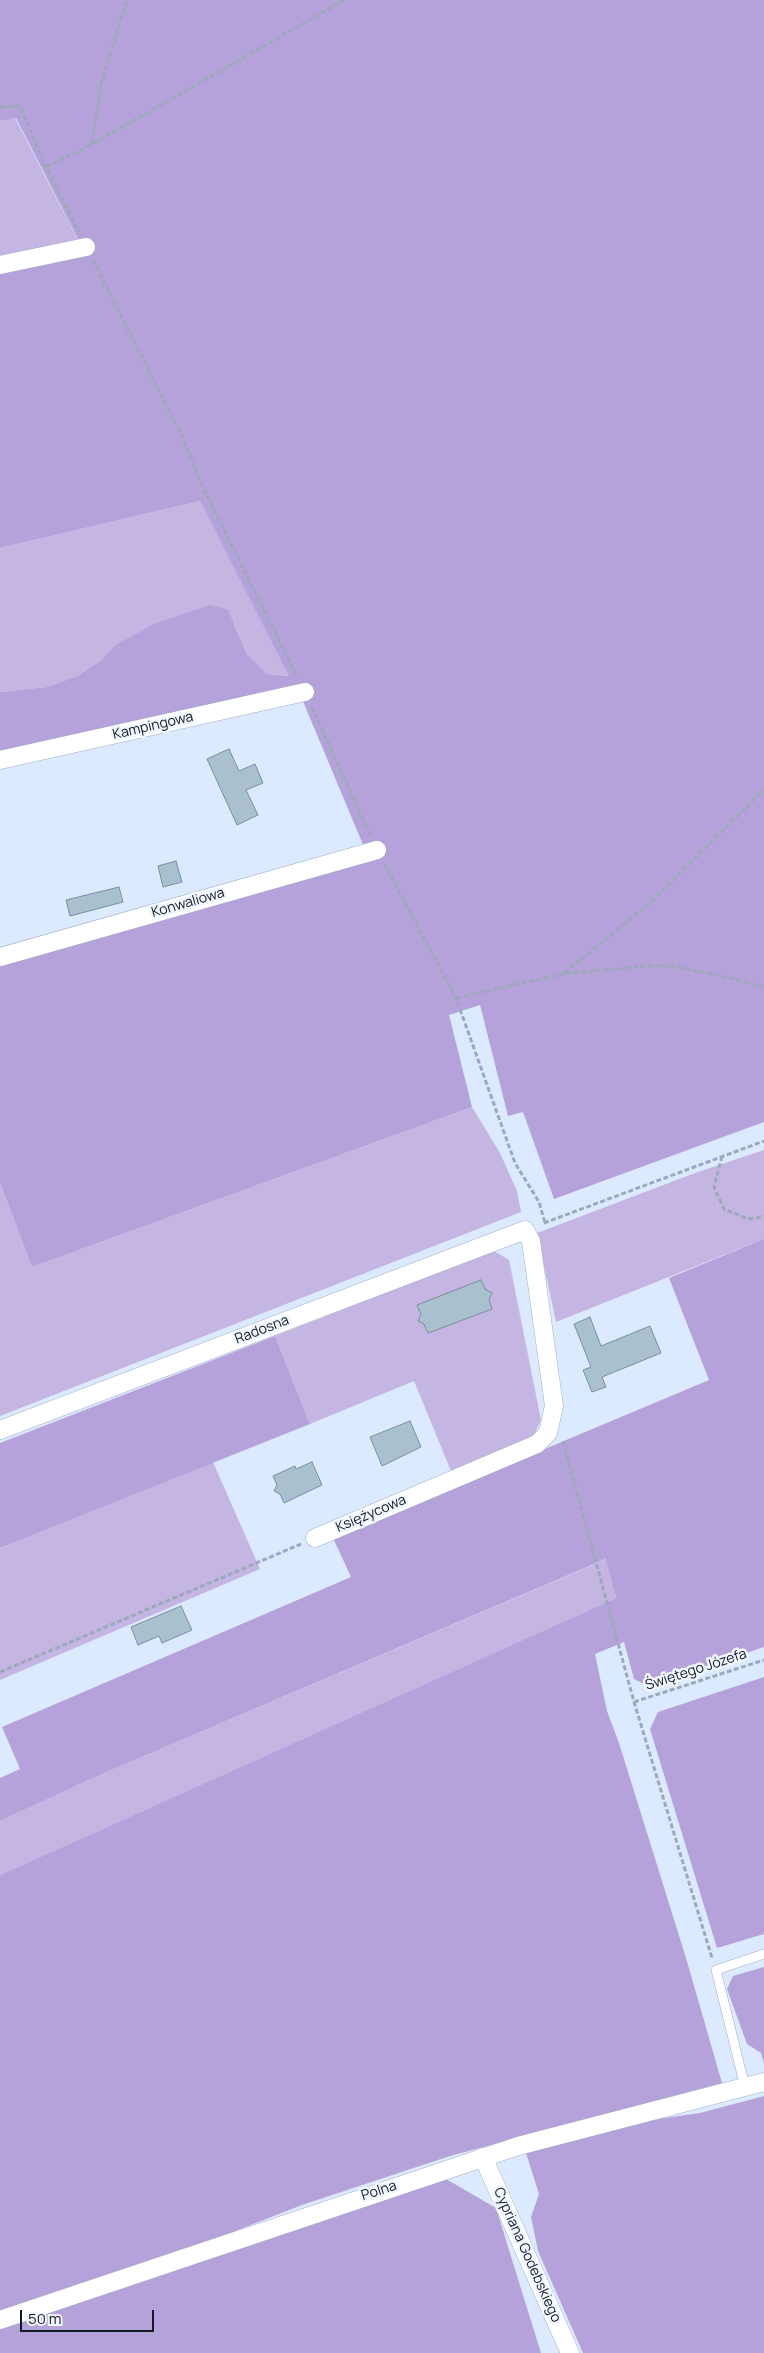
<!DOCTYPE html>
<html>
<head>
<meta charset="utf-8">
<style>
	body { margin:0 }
	#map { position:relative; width:764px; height:2353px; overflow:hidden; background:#dbeaff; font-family:Manrope,sans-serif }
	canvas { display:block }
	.scale { position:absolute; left:20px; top:2310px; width:134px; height:22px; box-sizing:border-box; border:2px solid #131920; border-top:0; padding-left:6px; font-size:15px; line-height:18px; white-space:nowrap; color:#131920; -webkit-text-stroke:4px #f0f6ff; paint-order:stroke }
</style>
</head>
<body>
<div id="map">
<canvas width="764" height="2353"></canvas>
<div class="scale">50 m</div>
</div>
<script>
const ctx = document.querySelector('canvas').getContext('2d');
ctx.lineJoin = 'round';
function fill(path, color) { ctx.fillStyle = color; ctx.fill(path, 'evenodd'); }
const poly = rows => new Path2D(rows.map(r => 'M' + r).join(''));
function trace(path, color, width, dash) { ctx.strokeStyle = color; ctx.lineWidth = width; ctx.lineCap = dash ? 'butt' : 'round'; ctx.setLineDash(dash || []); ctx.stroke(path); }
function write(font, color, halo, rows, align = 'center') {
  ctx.font = font + ' Manrope,sans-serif'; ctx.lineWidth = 5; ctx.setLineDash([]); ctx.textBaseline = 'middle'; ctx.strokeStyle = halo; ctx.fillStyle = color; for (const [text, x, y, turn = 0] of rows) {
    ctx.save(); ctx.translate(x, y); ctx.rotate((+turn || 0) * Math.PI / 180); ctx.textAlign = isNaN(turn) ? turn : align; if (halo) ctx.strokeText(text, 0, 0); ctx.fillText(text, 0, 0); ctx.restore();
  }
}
fill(poly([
	[15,118,80,244,0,261,0,121],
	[200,501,290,676,267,674,247,654,234,623,114,646,101,660,77,676,47,687,0,692,0,548],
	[472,1107,500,1153,517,1191,521,1212,0,1416,0,1183,32,1267],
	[764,1150,764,1239,556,1322,537,1233,695,1173],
	[494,1251,509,1260,541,1420,534,1435,451,1471,414,1381,310,1424,275,1336],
	[213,1462,260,1569,0,1680,0,1548],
	[607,1559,616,1598,0,1875,0,1821,102,1774]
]), '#c4b5e2');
fill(poly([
	[0,0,764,0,764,1122,554,1199,523,1112,508,1116,480,1005,449,1015,472,1107,32,1267,0,1183,0,960,364,847,302,699,0,754,0,692,47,687,77,676,101,660,114,646,154,624,210,605,228,610,247,654,267,674,289,676,200,501,0,548,0,272,85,253,16,118,0,121],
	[764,1239,764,1647,648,1686,634,1679,624,1642,595,1654,607,1711,619,1743,686,1958,722,2083,450,2156,302,2205,202,2244,0,2313,0,1875,616,1598,606,1559,102,1774,0,1821,0,1778,20,1769,2,1727,351,1577,333,1538,709,1380,669,1278],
	[275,1336,310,1424,0,1548,0,1443],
	[764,1677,764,1934,717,1948,650,1729,658,1712],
	[764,1967,764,2064,761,2053,747,2044,727,1989,733,1976],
	[764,2096,764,2353,583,2353,538,2251,531,2217,539,2194,526,2153,637,2122,700,2113],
	[446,2179,496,2208,541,2353,0,2353,0,2328]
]), '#b6a2da');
const building = poly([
	[229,749,239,771,255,764,263,783,246,790,258,815,237,825,207,759,229,749],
	[176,861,182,882,163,887,158,866,176,861],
	[119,887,123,902,70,916,66,900,119,887],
	[481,1280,485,1289,492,1293,489,1299,492,1309,428,1333,424,1324,418,1321,421,1314,417,1305,481,1280],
	[590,1317,601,1346,650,1326,661,1353,602,1377,606,1387,592,1392,583,1370,591,1367,574,1324,590,1317],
	[410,1421,421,1447,382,1466,370,1437,410,1421],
	[312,1462,322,1485,284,1503,280,1494,274,1491,277,1485,273,1476,295,1466,296,1469,312,1462],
	[181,1606,192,1630,162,1643,159,1636,138,1645,131,1627,181,1606]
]);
fill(building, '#a9c0cf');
trace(building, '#788f9d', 1);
const lane = poly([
	[745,2087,716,1970,764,1954]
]);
const street = poly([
	[0,265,86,247],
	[0,760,305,692],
	[0,957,377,850],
	[0,1430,525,1230,531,1241,554,1406,548,1433,537,1444,315,1538],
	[483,2157,570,2353],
	[0,2320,518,2146,764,2082]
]);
trace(lane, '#a1afc3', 10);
trace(street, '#a1afc3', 19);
trace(poly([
	[0,107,20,106,46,167,79,232],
	[92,144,101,84,127,0],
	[46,167,91,145,344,0],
	[93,260,182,436,203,488,297,676],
	[312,707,370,835],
	[384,863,456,998,515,1163,539,1202,545,1223],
	[564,973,648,905,764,790],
	[456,998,563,974,656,965,677,967,727,977,764,987],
	[722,1156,714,1187,724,1209,748,1219,764,1217],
	[544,1223,764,1141],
	[563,1441,634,1702,712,1958],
	[0,1672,301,1544],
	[634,1702,764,1660]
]), '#9ca9b9', 3, [5, 2.5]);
trace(lane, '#fff', 9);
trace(street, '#fff', 18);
write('14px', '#131920', '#f0f6ff', [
	["Kampingowa",153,726,-13],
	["Konwaliowa",188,903,-16],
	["Radosna",262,1330,-21],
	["Księżycowa",371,1514,-23],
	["Świętego Józefa",696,1670,-18],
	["Polna",379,2191,-18],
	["Cypriana Godebskiego",527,2255,66]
]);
</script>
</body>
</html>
